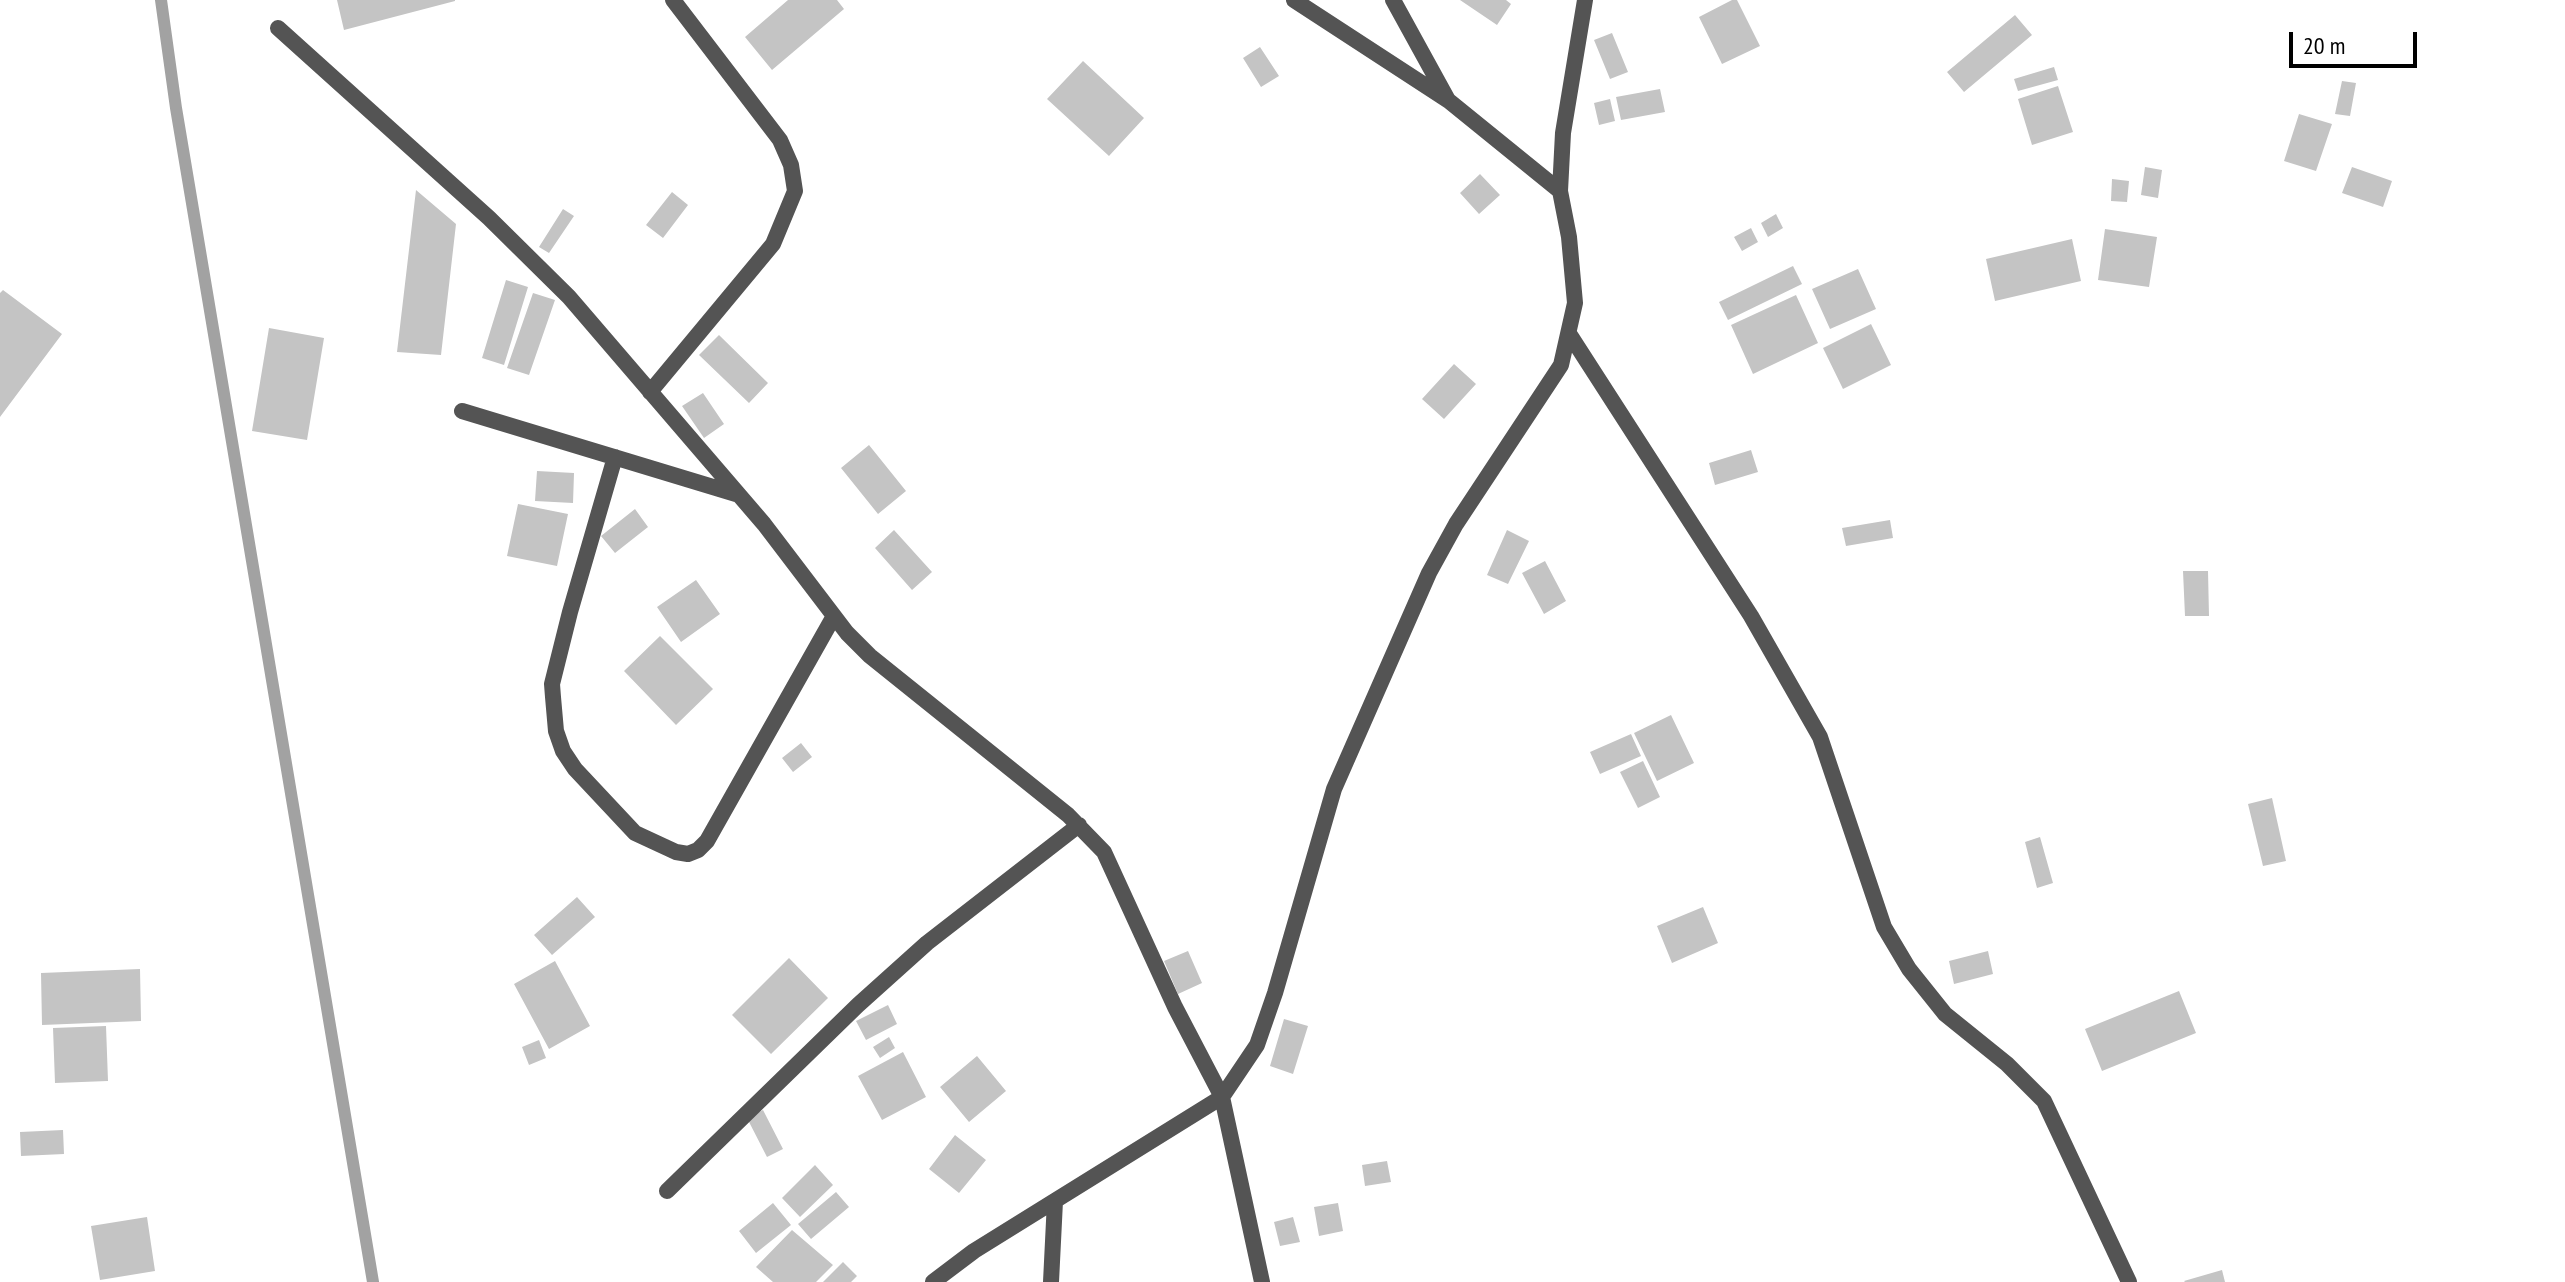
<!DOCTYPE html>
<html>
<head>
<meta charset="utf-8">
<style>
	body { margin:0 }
	#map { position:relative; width:2565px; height:1282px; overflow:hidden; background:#fff; font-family:"PT Sans Narrow",sans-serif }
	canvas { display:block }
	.scale { position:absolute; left:2289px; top:32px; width:128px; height:36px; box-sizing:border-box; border:4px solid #000; border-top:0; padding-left:10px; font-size:24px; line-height:28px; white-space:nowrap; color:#000; -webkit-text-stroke:6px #fff; paint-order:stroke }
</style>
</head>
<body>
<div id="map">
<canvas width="2565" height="1282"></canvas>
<div class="scale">20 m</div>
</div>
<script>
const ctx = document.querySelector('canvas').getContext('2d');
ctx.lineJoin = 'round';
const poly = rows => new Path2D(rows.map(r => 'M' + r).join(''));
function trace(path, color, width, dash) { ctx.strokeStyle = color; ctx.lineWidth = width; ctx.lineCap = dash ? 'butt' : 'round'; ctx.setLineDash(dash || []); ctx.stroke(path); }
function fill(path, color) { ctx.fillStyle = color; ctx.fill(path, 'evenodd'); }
trace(poly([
	[161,0,176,108,373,1282]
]), '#a2a2a2', 12);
fill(poly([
	[337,0,455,0,455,1,344,30],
	[788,0,837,0,844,9,772,70,745,37],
	[1460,0,1506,0,1511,4,1497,25],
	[1732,0,1737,0,1760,46,1722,64,1699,17],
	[2015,15,2032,35,1964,92,1947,72],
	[1612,33,1628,72,1610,79,1594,40],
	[1260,47,1279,76,1261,87,1243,58],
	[1083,61,1144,118,1109,156,1047,99],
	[2054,67,2058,80,2018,91,2014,79],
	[2342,81,2356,83,2350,116,2335,114],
	[2058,86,2073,132,2032,145,2018,99],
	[1660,89,1665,112,1621,120,1616,97],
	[1610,99,1615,121,1599,125,1594,103],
	[2299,114,2332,124,2316,171,2284,161],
	[2145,167,2162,170,2158,198,2141,195],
	[2352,167,2392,181,2383,207,2342,193],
	[1480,174,1500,195,1479,214,1460,193],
	[2112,179,2129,181,2127,202,2111,201],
	[416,190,456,224,441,355,397,352],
	[672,192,688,205,663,238,646,225],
	[563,209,574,216,549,253,539,247],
	[1776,214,1783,228,1768,237,1761,223],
	[1751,228,1758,242,1742,251,1734,237],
	[2105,229,2157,237,2149,287,2098,280],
	[2072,239,2081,281,1995,301,1986,259],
	[1793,266,1802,284,1728,320,1719,302],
	[1858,269,1876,309,1830,329,1812,289],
	[506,280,528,287,504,365,482,358],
	[3,290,62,334,0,417,0,293],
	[533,293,555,300,529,375,507,368],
	[1796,295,1818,343,1753,374,1731,325],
	[1871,324,1891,365,1843,389,1823,348],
	[269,328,324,338,307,440,252,431],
	[719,335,768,383,749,403,699,355],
	[1454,364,1476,384,1444,419,1422,399],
	[703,393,724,424,704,438,682,406],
	[869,445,906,491,878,514,841,468],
	[1751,450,1758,472,1715,485,1709,463],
	[537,471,574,473,573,503,535,501],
	[518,504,568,514,557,566,507,556],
	[635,509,648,527,615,553,601,536],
	[1890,520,1893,538,1846,546,1842,528],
	[894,530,932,572,912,590,875,548],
	[1507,530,1529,541,1508,584,1487,575],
	[1545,561,1566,601,1544,614,1522,573],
	[2183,571,2208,571,2209,616,2185,616],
	[696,580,720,614,681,642,657,607],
	[660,636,713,689,676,725,624,671],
	[1671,715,1694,763,1657,781,1634,733],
	[1631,734,1641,756,1600,774,1590,752],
	[801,743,812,757,793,772,782,758],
	[1643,761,1660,797,1638,808,1620,772],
	[2272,798,2286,861,2263,866,2248,804],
	[2040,837,2053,883,2037,888,2025,842],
	[577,897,595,917,552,955,534,935],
	[1703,907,1718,943,1672,963,1657,926],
	[1188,951,1202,983,1178,994,1164,961],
	[1988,951,1993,974,1954,984,1949,961],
	[789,958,828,998,771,1054,732,1015],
	[555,961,590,1026,549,1049,514,984],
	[140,969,141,1021,42,1025,41,973],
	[2179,991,2196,1033,2102,1071,2085,1029],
	[888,1005,897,1024,866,1040,856,1021],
	[1284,1019,1308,1026,1293,1074,1270,1066],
	[106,1026,108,1081,55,1083,53,1028],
	[889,1037,895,1048,880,1058,873,1047],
	[539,1040,546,1058,529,1065,522,1047],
	[903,1052,926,1097,882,1120,858,1076],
	[977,1056,1006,1091,969,1122,940,1087],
	[763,1110,783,1149,767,1157,747,1118],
	[63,1130,64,1154,21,1156,20,1132],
	[955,1135,986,1160,959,1193,929,1169],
	[1387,1161,1391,1182,1365,1186,1362,1165],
	[815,1165,833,1185,800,1217,782,1198],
	[836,1192,849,1207,811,1239,798,1224],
	[773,1203,791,1225,756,1253,739,1231],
	[1338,1203,1343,1231,1319,1236,1314,1207],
	[147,1217,155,1271,100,1280,91,1226],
	[1293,1217,1300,1242,1280,1246,1274,1222],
	[792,1230,833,1265,816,1282,773,1282,756,1267],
	[843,1262,857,1276,851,1282,823,1282],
	[2222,1270,2225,1282,2185,1282,2184,1281]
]), '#c4c4c4');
trace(poly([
	[1294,0,1449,101,1560,191],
	[1393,0,1448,100],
	[278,28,489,218,569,297,764,524,847,633,870,656,1068,815,1104,852,1175,1007,1222,1097,974,1251,933,1282],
	[1570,335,1751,616,1820,737,1884,927,1909,969,1945,1014,2007,1064,2044,1101,2129,1282],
	[650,392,773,244,795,191,791,165,780,140,673,0],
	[462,411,736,494],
	[615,457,570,612,552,684,553,697,556,731,563,751,575,769,635,833,676,852,688,854,698,850,707,841,834,616],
	[667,1191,858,1005,927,943,1079,825],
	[1051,1282,1055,1201],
	[1262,1282,1222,1097,1257,1045,1275,993,1334,789,1429,573,1456,524,1561,365,1575,303,1569,237,1560,191,1563,133,1585,0]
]), '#545454', 16);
</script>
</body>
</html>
